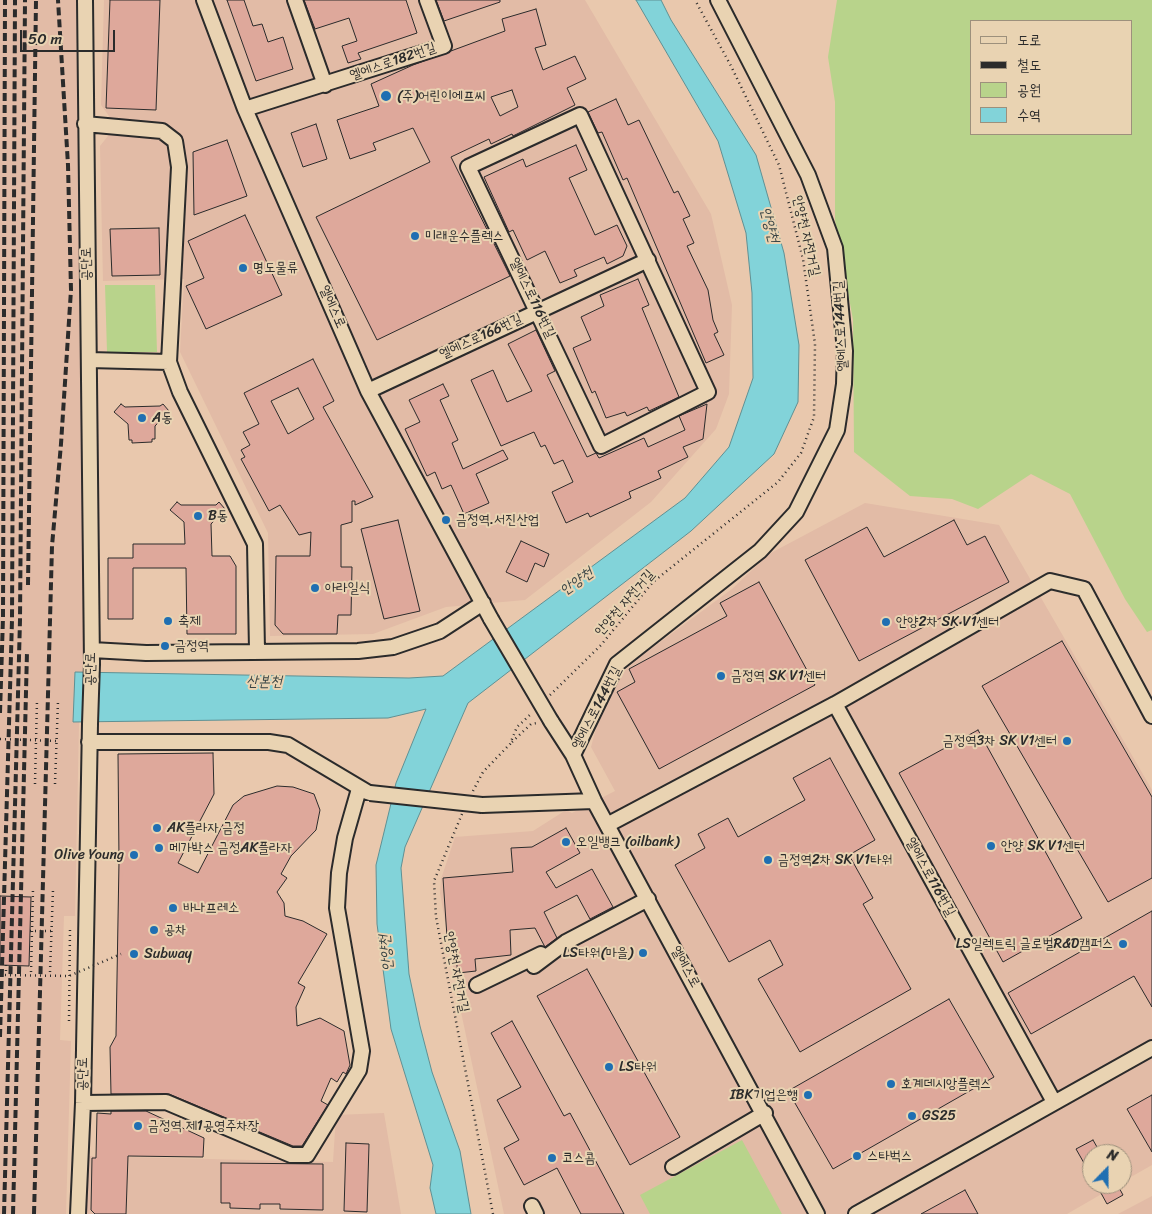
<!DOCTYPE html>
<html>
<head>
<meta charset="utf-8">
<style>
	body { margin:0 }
	#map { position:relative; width:1152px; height:1214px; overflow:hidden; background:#e9c8ad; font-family:Sriracha,"Poor Story",sans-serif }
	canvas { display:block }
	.legend { position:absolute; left:970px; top:20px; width:162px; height:115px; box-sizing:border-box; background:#e9d3b2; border:1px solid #9d907c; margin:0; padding:6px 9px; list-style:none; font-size:15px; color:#2b2b2b }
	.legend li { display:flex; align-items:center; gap:10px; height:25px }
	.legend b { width:25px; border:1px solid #9d907c }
	.north { position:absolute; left:1082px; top:1144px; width:50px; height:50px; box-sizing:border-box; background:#e9d3b2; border:1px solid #9d907c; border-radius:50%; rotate:22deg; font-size:14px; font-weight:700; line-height:20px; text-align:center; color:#2b2b2b }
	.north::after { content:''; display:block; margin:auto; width:18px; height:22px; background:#1f6fb2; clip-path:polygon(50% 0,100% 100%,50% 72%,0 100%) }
	.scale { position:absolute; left:20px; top:30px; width:95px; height:22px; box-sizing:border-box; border:2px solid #2b2b2b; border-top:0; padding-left:6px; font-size:15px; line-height:18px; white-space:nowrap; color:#2b2b2b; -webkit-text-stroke:4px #e9d3b2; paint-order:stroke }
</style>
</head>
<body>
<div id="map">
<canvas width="1152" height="1214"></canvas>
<ul class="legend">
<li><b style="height:6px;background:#e9d3b2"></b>도로</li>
<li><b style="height:6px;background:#2b2b2b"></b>철도</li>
<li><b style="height:14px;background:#b8d38b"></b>공원</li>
<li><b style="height:14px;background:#82d3d9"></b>수역</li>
</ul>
<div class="north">N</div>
<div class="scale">50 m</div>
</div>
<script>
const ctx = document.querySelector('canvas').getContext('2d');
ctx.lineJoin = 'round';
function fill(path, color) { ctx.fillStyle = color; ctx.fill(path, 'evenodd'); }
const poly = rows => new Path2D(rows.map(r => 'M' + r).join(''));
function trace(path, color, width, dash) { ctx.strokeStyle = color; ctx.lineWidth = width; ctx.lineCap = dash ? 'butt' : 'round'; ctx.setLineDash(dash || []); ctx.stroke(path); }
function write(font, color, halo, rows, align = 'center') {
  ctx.font = font + ' Sriracha,"Poor Story",sans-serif'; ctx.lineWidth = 4; ctx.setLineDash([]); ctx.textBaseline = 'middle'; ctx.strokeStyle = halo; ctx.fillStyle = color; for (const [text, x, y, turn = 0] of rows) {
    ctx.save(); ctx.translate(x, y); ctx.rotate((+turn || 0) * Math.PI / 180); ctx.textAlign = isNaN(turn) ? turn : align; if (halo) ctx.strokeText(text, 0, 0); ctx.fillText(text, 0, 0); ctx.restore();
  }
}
fill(poly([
	[0,0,76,0,85,620,79,726,75,916,64,916,60,1040,71,1041,66,1214,0,1214],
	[104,0,585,0,711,214,732,305,729,394,716,429,651,502,525,600,446,607,373,634,270,636,268,533,180,352,184,279,103,281,100,146,108,136,109,116,101,105],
	[865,503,999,525,1152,790,1152,1165,1122,1182,1122,1154,1092,1154,1092,1184,1119,1184,1067,1214,504,1214,461,1012,440,893,441,879,455,837,533,831,566,810,572,813,615,791,591,747,598,721,621,674,640,657,732,589,769,554],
	[384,1113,401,1214,84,1214,85,1156,333,1162,336,1115],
	[1152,1196,1152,1214,1118,1214]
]), '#e2bba6');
fill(poly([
	[837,0,1152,0,1152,630,1147,632,1125,599,1070,494,1031,474,978,509,952,499,910,496,854,452,853,320,835,220,835,102,828,57],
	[971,21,1131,21,1131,134,971,134],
	[105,285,155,285,157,352,107,352],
	[742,1140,782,1214,650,1214,640,1195]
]), '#b8d38b');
const water = poly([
	[636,0,661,0,671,20,756,155,784,253,799,345,798,402,774,454,691,531,468,703,405,847,401,868,409,974,420,1026,432,1072,460,1151,471,1214,436,1214,430,1188,433,1165,391,1029,377,924,376,865,396,783,426,709,388,718,73,722,75,672,409,678,443,676,685,498,729,447,753,378,752,293,746,233,718,141,636,0]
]);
fill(water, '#82d3d9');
trace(water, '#5f9093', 1);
const building = poly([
	[110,0,160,0,156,110,106,108,110,0],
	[227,0,244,0,253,26,262,24,268,42,283,37,293,69,256,81,227,0],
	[304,0,406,0,417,33,358,53,361,59,348,63,342,46,357,41,349,18,315,29,304,0],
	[436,0,500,0,500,2,444,21,436,0],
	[536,9,546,45,535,48,543,70,575,56,586,79,567,88,575,105,513,136,512,134,491,144,489,139,451,157,510,276,377,340,316,217,430,162,413,128,373,143,376,150,350,159,337,120,379,106,371,84,413,65,505,31,502,19,536,9],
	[512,90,518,107,500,116,491,97,512,90],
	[616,99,628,125,639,120,674,193,678,191,690,216,683,219,694,243,687,246,708,290,713,320,718,332,714,334,724,355,706,363,627,178,623,180,602,132,598,133,588,112,616,99],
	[316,124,327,159,303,167,291,133,316,124],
	[227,140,247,196,194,215,193,152,227,140],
	[576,145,587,170,569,178,595,235,617,225,627,246,623,256,607,264,604,257,574,270,577,276,560,283,545,251,527,260,513,230,509,232,484,177,523,159,526,167,576,145],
	[245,215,282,295,206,329,186,286,204,278,188,241,245,215],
	[159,228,160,275,112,276,110,229,159,228],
	[638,279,649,305,642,308,679,397,649,411,647,407,627,416,625,412,606,418,595,391,592,393,573,348,591,340,581,317,604,306,600,295,638,279],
	[536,330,555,371,547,375,587,457,596,453,599,458,644,438,648,447,685,430,679,416,707,404,703,439,683,447,688,457,658,471,661,478,629,492,631,498,590,517,588,513,566,523,552,492,573,482,563,460,554,464,545,445,541,447,534,432,501,446,471,380,493,370,507,402,532,391,508,344,536,330],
	[313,359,334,401,323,407,373,497,355,505,355,501,352,501,352,522,341,525,341,567,352,567,351,615,338,615,337,634,283,634,275,625,276,556,310,556,311,532,299,535,280,505,269,511,241,459,245,457,241,450,250,445,243,432,259,424,244,393,313,359],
	[298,388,314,419,288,434,271,401,298,388],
	[443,384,449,396,440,400,458,440,452,443,463,469,503,450,508,459,476,474,489,503,464,514,451,485,442,489,435,472,427,476,405,429,420,422,409,400,443,384],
	[121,404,125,407,160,406,163,404,169,411,155,426,155,439,152,439,152,442,132,443,132,440,129,440,128,424,114,412,121,404],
	[177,502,181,505,216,505,219,502,225,509,211,524,212,556,230,556,236,566,236,634,187,634,186,568,133,568,133,619,108,619,108,558,133,558,133,544,185,544,184,522,170,510,177,502],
	[398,520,420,611,384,619,361,529,398,520],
	[954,520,967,545,985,536,1009,582,859,661,805,560,867,527,884,557,954,520],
	[521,541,549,554,544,567,535,563,527,582,506,572,521,541],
	[759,582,815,685,659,769,617,692,635,682,629,669,727,616,720,603,759,582],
	[1062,641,1152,797,1152,878,1108,902,982,686,1062,641],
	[978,730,1082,918,1003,962,899,773,978,730],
	[213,753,214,794,178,863,198,873,233,805,244,796,277,786,293,787,314,794,320,810,316,830,291,856,281,874,287,878,277,892,284,903,285,916,303,921,327,934,298,983,305,987,296,1007,297,1026,320,1018,344,1031,350,1065,346,1074,343,1072,337,1082,331,1078,321,1101,328,1105,302,1146,293,1146,169,1094,111,1094,110,1047,116,1036,119,861,118,754,213,753],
	[830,758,875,840,849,855,873,898,863,904,911,989,800,1052,758,979,783,965,770,940,729,962,675,865,705,848,698,834,728,818,738,837,805,800,793,778,830,758],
	[566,828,580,853,546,872,556,888,592,869,613,907,590,919,577,895,544,912,557,938,545,947,535,928,510,930,511,955,475,959,476,971,458,973,453,937,447,937,443,878,513,872,511,848,532,847,566,828],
	[0,896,31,897,29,966,0,965,0,896],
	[1152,911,1152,1007,1134,976,1031,1034,1008,993,1152,911],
	[587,969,680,1137,630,1165,537,996,587,969],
	[949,999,994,1077,833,1169,788,1091,949,999],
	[512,1021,564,1116,570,1113,624,1214,581,1214,557,1168,524,1185,504,1148,519,1140,497,1100,521,1087,491,1033,512,1021],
	[1152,1095,1152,1152,1127,1109,1152,1095],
	[111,1111,146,1111,204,1138,203,1157,128,1156,126,1214,95,1214,91,1210,92,1158,96,1158,97,1113,111,1114,111,1111],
	[1093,1140,1101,1154,1092,1154,1092,1177,1076,1149,1093,1140],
	[346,1143,369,1144,367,1212,344,1211,346,1143],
	[221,1163,323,1164,323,1210,280,1209,280,1204,260,1204,260,1209,230,1208,230,1203,221,1203,221,1163],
	[1096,1184,1117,1184,1123,1195,1107,1204,1096,1184],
	[965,1190,978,1214,921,1214,965,1190]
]);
fill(building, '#dea89b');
trace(building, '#2b2b2b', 1);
const minor = poly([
	[85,0,92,663],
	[204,0,245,109,368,391,491,619],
	[295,0,325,85],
	[245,109,444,46,427,0],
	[580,115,708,392,601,446,468,167,580,115],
	[85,124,162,131,175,141,179,167,169,362,180,392,255,544,257,650],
	[89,360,169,362],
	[368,391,648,260],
	[92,650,146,653,358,651,393,647,440,631,483,603],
	[835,704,1054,1102],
	[551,721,573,755,594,801,817,1214],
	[89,742,269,742,288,745,367,792],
	[573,755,617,664,760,551,796,512,837,430,844,384,845,351,835,248,808,175,718,0],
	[482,805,594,801],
	[607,825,835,704,1050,581,1084,589,1152,716],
	[534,966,566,942,648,899],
	[477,985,541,954],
	[83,1103,166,1102,291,1155,307,1155,359,1070,362,1051,337,908,339,873,345,838,359,789],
	[673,1167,765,1113],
	[532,1206,536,1214],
	[78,1214,83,1103,90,724],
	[856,1214,1152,1048]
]);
trace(minor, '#2b2b2b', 18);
trace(poly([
	[550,695,601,645,653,582,778,482,801,453,814,417,815,344,803,259,779,165,731,66,695,0],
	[512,742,531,724,537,723],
	[35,784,37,700],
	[55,784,58,701],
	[473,791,483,772,510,744,517,727,532,713],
	[462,814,434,881,436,917,493,1214],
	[6,965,6,975],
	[31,972,33,889],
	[50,972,53,890],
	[69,1021,70,928]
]), '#2b2b2b', 2.5, [1, 4]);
trace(minor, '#e9d3b2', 14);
trace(poly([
	[28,585,36,0],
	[0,713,3,617,5,0],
	[0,1037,12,620,15,0],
	[4,1214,20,620,25,0],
	[13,1214,27,652],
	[34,1214,52,546,61,444,71,290,68,165,58,0]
]), '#2b2b2b', 4, [8, 4]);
const minorBridge = poly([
	[491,619,551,721],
	[90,724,92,663],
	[370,793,482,805]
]);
trace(minorBridge, '#2b2b2b', 18, []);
trace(poly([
	[0,739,57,741],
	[30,931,52,931],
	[0,975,69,976,121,954]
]), '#2b2b2b', 2.5, [1, 4]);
trace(minorBridge, '#e9d3b2', 14);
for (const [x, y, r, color] of [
	[386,96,6,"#1f6fb2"],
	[415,236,5,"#1f6fb2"],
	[243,268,5,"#1f6fb2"],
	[142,418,5,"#1f6fb2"],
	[198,516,5,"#1f6fb2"],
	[446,520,5,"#1f6fb2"],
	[315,588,5,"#1f6fb2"],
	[168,621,5,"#1f6fb2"],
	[886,622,5,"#1f6fb2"],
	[165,646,5,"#1f6fb2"],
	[721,676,5,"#1f6fb2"],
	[1067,741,5,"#1f6fb2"],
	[157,828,5,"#1f6fb2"],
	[566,842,5,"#1f6fb2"],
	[991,846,5,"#1f6fb2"],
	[159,848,5,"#1f6fb2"],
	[134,855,5,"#1f6fb2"],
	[768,860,5,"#1f6fb2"],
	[173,908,5,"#1f6fb2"],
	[154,930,5,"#1f6fb2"],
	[1123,944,5,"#1f6fb2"],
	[643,953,5,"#1f6fb2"],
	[134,954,5,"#1f6fb2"],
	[609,1067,5,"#1f6fb2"],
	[891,1084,5,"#1f6fb2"],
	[808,1095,5,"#1f6fb2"],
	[912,1116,5,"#1f6fb2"],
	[138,1126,5,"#1f6fb2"],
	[857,1156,5,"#1f6fb2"],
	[552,1158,5,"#1f6fb2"]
]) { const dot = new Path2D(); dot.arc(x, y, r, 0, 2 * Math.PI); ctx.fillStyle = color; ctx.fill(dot); trace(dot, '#e9d3b2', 2); }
write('14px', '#2b2b2b', '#e9d3b2', [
	["엘에스로182번길",393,62,-19],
	["안양천 자전거길",806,236,77],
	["공단로",87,264,-91],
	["엘에스로116번길",532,298,64],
	["엘에스로",332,307,66],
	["엘에스로144번길",841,326,-93],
	["엘에스로166번길",481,337,-25],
	["안양천 자전거길",625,603,-49],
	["공단로",91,669,-89],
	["엘에스로144번길",597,708,-63],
	["엘에스로116번길",930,877,61],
	["엘에스로",685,967,61],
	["안양천 자전거길",456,972,79],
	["공단로",83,1074,-89]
]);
write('14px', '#2b2b2b', '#e9d3b2', [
	["(주)어린이에프씨",397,96],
	["미래운수플렉스",425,236],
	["명도물류",253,268],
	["A동",152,418],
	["B동",208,516],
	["금정역.서진산업",456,520],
	["아라일식",325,588],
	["축제",178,621],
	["안양2차 SK V1센터",896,622],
	["금정역",175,646],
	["금정역 SK V1센터",731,676],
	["금정역3차 SK V1센터",1057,741,"right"],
	["AK플라자 금정",167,828],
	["오일뱅크 (oilbank)",576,842],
	["안양 SK V1센터",1001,846],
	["메가박스 금정AK플라자",169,848],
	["Olive Young",124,855,"right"],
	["금정역2차 SK V1타워",778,860],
	["바나프레소",183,908],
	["공차",164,930],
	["LS일렉트릭 글로벌R&D캠퍼스",1113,944,"right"],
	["LS타워(마을)",633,953,"right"],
	["Subway",144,954],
	["LS타워",619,1067],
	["호계데시앙플렉스",901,1084],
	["IBK기업은행",798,1095,"right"],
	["GS25",922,1116],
	["금정역 제1공영주차장",148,1126],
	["스타벅스",867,1156],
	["코스콤",562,1158]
], 'left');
write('italic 15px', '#384445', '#e9d3b2', [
	["안양천",769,225,75],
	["안양천",577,582,-35],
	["산본천",264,682],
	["안양천",387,953,-96]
]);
</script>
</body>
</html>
